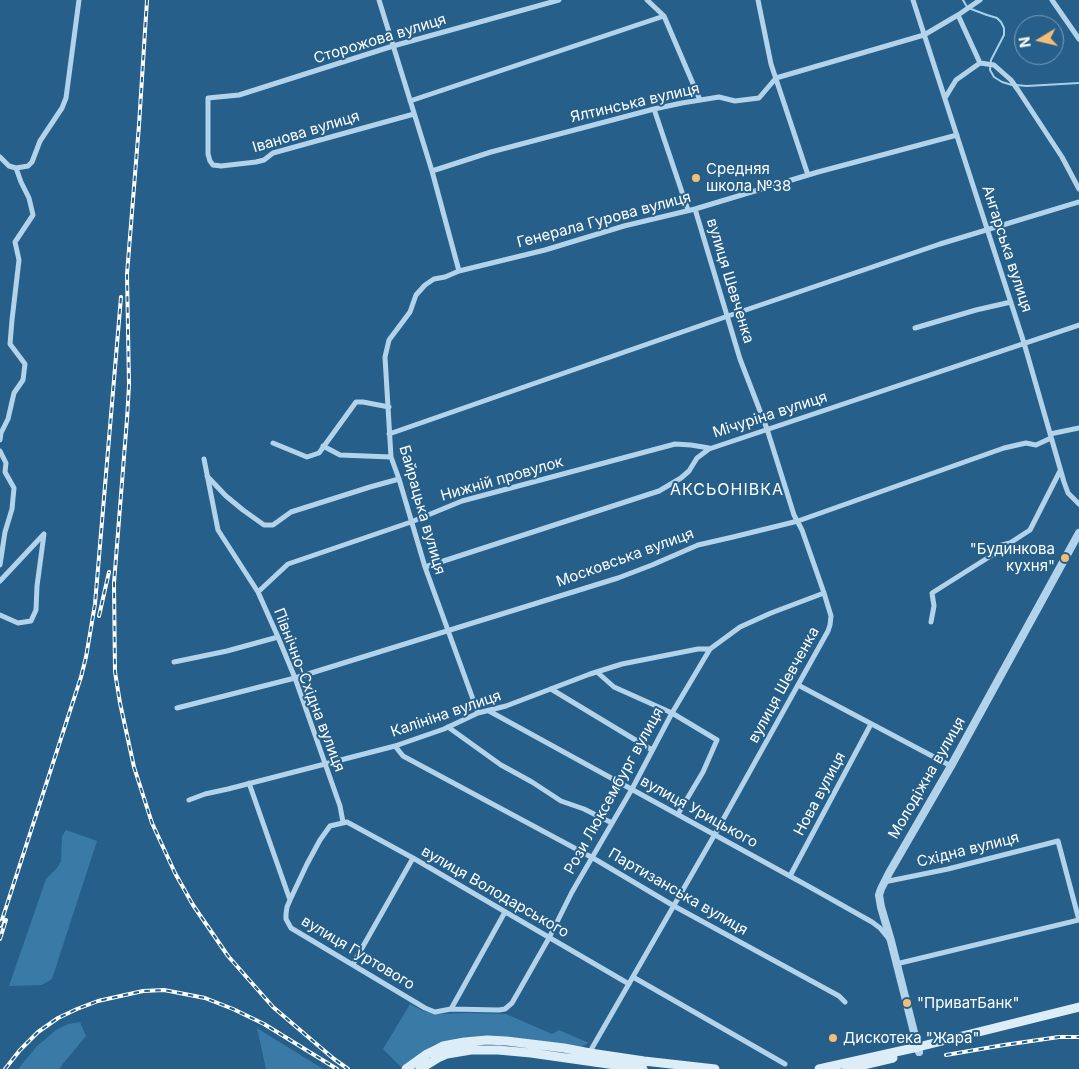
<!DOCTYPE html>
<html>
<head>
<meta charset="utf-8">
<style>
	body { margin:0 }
	#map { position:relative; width:1079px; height:1069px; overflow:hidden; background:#255f8a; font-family:Inter,sans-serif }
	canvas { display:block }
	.north { position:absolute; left:1014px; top:15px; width:50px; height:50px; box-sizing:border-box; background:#255f8a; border:1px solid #7c9fb9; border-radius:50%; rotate:261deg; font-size:14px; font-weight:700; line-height:20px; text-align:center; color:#fff }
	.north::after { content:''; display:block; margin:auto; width:18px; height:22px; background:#f3be77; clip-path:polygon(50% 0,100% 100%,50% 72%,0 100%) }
</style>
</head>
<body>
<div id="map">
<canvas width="1079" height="1069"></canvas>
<div class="north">N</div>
</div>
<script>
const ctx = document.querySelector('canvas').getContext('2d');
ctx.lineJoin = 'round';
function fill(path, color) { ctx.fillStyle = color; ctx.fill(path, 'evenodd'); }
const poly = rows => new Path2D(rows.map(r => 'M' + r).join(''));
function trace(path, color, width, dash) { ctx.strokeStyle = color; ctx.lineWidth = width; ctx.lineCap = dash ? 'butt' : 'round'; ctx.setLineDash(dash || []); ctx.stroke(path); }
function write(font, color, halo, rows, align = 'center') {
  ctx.font = font + ' Inter,sans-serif'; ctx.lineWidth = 4; ctx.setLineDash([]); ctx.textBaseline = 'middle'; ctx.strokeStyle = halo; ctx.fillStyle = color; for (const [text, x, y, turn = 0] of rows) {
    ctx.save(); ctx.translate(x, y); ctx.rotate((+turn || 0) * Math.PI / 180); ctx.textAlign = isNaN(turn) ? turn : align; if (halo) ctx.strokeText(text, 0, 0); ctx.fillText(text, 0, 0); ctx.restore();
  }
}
fill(poly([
	[66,830,97,841,52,979,42,985,9,986,46,879,57,868,61,861,62,836],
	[410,1004,423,1011,438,1014,470,1013,506,1014,552,1034,559,1030,589,1043,581,1047,565,1044,507,1036,486,1036,463,1037,442,1042,433,1045,401,1067,383,1049],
	[80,1022,86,1036,62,1065,60,1069,18,1069,37,1046,56,1030,68,1024],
	[257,1028,323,1069,266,1069]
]), '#3a7aa7');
trace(poly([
	[963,0,967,7],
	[971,9,987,15,997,18,1001,22,1004,28,1004,35,991,60,990,70,994,77,1002,82,1012,85],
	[1016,85,1027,86,1079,83]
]), '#a7d0ea', 2);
trace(poly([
	[379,0,432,171,459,271],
	[647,0,664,16,700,100],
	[758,0,771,64,808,175],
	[913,0,1024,343,1064,482,1068,493,1079,504],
	[1052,0,1079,39],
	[958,15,980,63],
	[945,98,956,80,980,63,994,65,1011,80,1018,90,1062,157,1079,189],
	[410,101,664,16],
	[654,109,688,210],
	[414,114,273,153,264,160,256,162,221,166,213,165,210,161,208,154,208,98,239,95,393,46,559,0],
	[0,157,9,166,16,168,28,166,32,162,40,141,62,108,66,98,79,0],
	[432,171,491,152,654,109,682,103,719,97,735,101,759,98,776,78,924,35,958,15,980,0],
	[915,328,976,310,1011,302],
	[389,434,728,316,940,244,1079,202],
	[1050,434,1079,428],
	[0,440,1,433,8,419,14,393,23,380,25,364,10,344,12,320,19,260,15,242,33,215,29,198,21,182,16,168],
	[273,443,307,457,319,453,356,402,363,402,389,407],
	[323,446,340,455,391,457],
	[0,451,6,463,5,472,14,488,12,509,5,532,0,565],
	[204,459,218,530,258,592,278,637,295,678,340,806,343,822],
	[207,476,226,496,243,510,264,525,273,525,291,512,370,487,399,479],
	[425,567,659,491,681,478,689,471,697,458,709,449,1079,325],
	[0,581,44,534,37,586,36,610,31,621,18,623,0,615],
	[258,592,288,564,411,522,462,501,675,444,691,445,709,448],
	[931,622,934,606,932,593,997,552,1002,545,1010,543,1030,530,1060,471],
	[174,662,227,651,278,637],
	[597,672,614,687,672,713,717,740,703,772,678,814],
	[798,685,951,766],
	[551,689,652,750],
	[177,708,295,678,618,578,652,565,698,545,733,537,798,521,1004,448,1026,443,1036,445,1051,438],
	[489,711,808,886,872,922,880,928,889,939],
	[478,713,425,567,399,479,391,457,385,357,389,340,410,312,416,295,425,285,434,279,445,277,459,271,545,250,624,226,695,209,818,172,957,135],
	[448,727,501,765,532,782,561,801,584,809,612,823],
	[395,746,403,756,593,858,674,906,839,996,845,1002],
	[249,783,290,900,287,907,286,914,286,919,291,928,425,1008,435,1012,451,1009,505,912],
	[189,800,205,794,228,789,395,746,444,729,478,713,506,706,590,674,622,664,698,649,710,649],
	[790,876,871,724],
	[884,882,948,869,1058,841,1079,920],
	[290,900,307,864,320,840,330,826,347,822,413,858,629,984],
	[353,964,413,858],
	[896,964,1079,920],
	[633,977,785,1064],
	[451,1009,499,1010,505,1009,512,1003,549,938,572,892,632,789,672,713,710,649,740,627,771,613,824,593],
	[589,1055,592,1048,715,834,828,631,830,625,831,616,824,593,802,530,794,515,767,429,740,359,695,209]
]), '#b3d3ea', 5);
trace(poly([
	[919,1052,891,941,881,907,879,895,881,889,889,873,951,766,1079,533]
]), '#b3d3ea', 8);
trace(poly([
	[406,1069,427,1054,443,1046,464,1042,487,1040,507,1041,564,1048,590,1053,644,1061,715,1069],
	[420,1069,438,1058,447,1054,471,1050,498,1050,531,1053,643,1069],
	[819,1069,918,1047,1079,1007],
	[847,1069,893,1058]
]), '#ddedf8', 9);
const rail = poly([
	[147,0,139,125,127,274,129,385,127,419,114,583,115,672,120,703,134,767,152,823,175,873,193,905,228,956,273,1007,334,1059,348,1069],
	[99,616,109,572],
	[0,926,81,677,86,657,95,604,121,297],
	[0,939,6,920],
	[946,1055,1004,1045,1059,1037,1079,1037],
	[5,1069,20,1050,38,1032,58,1018,77,1009,98,1001,143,991,164,990,205,998,233,1009,264,1024,337,1069]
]);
trace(rail, '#fff', 4);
trace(rail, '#255f8a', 2, [5.5]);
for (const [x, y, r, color] of [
	[696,178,5,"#f3be77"],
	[1065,558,5,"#f3be77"],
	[907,1003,5,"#f3be77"],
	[833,1038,5,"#f3be77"]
]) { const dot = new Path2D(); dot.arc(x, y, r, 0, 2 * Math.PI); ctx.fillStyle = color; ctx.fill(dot); trace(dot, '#255f8a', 2); }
write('15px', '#fff', '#255f8a', [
	["Сторожова вулиця",380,39,-17],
	["Ялтинська вулиця",635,103,-13],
	["Іванова вулиця",306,132,-17],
	["Генерала Гурова вулиця",604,220,-15],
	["Ангарська вулиця",1007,249,72],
	["вулиця Шевченка",730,281,73],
	["Мічуріна вулиця",770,415,-18],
	["Нижній провулок",502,479,-16],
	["Байрацька вулиця",422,510,74],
	["Московська вулиця",625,558,-20],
	["вулиця Шевченка",784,685,-61],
	["Північно-Східна вулиця",309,690,69],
	["Калініна вулиця",446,714,-19],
	["Молодіжна вулиця",927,778,-60],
	["Рози Люксембург вулиця",614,791,-61],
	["Нова вулиця",820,794,-62],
	["вулиця Урицького",699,812,29],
	["Східна вулиця",968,850,-14],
	["вулиця Володарського",495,892,30],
	["Партизанська вулиця",678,892,30],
	["вулиця Гуртового",358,953,31]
]);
write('15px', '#fff', '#255f8a', [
	["Средняя",706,169],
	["школа №38",706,186],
	["\"Будинкова",1055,549,"right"],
	["кухня\"",1055,566,"right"],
	["\"ПриватБанк\"",917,1003],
	["Дискотека \"Жара\"",843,1038]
], 'left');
ctx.letterSpacing = '1px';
write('16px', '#fff', '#255f8a', [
	["АКСЬОНІВКА",727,490]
]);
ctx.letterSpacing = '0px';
</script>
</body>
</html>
